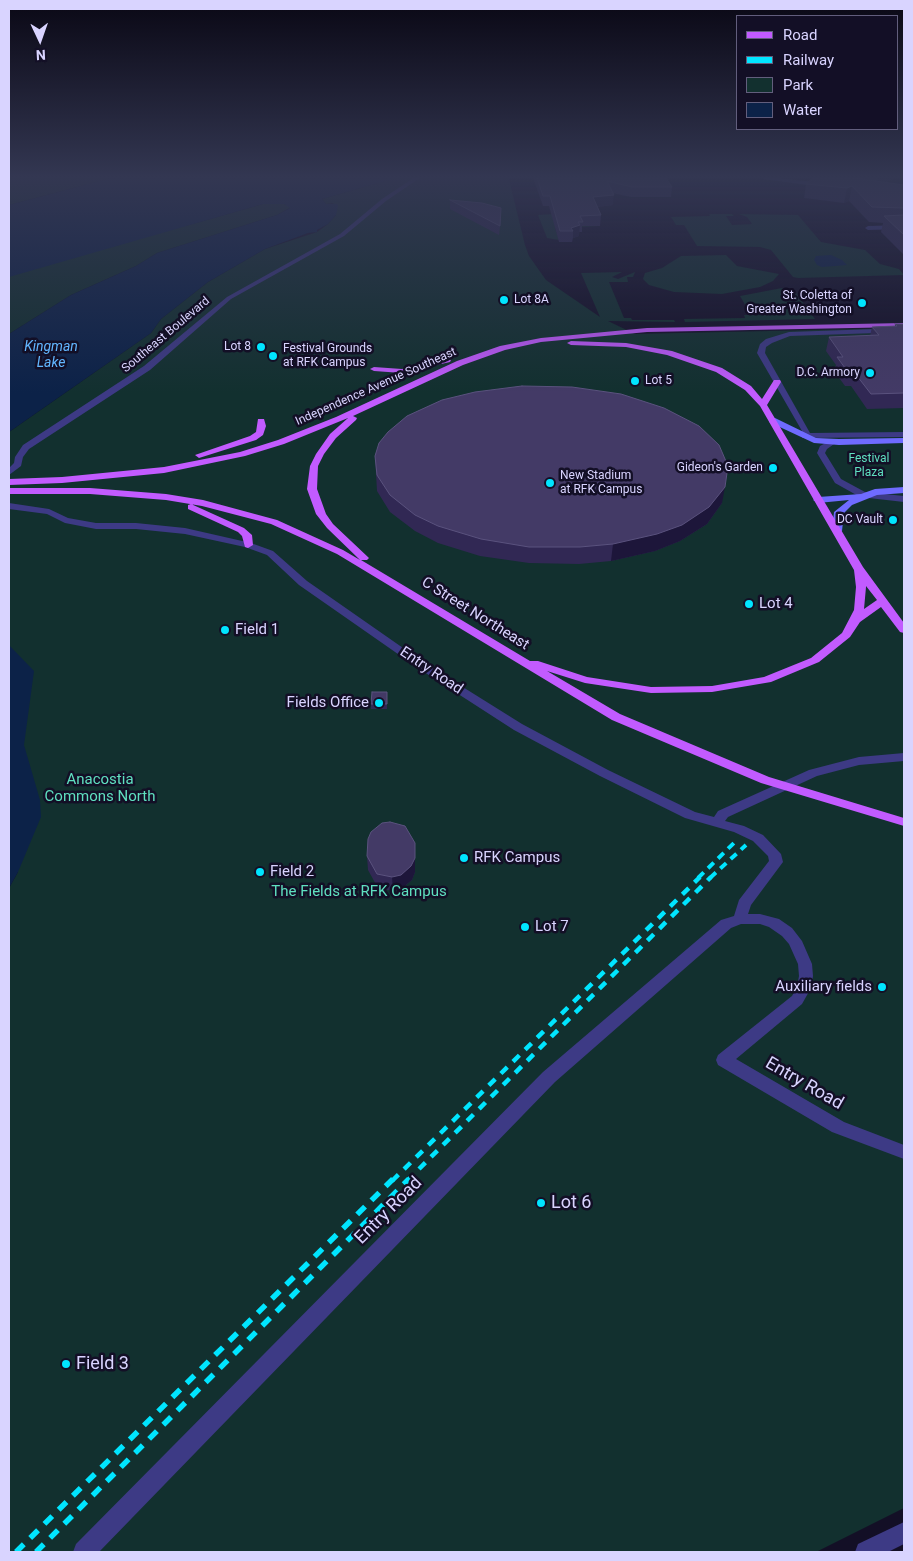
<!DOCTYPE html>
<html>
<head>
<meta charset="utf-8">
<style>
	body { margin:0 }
	#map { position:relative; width:913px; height:1561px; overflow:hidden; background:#130f26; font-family:Roboto,sans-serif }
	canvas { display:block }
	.frame { position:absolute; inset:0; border:10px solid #d9d4ff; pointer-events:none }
	.legend { position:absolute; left:736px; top:15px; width:162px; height:115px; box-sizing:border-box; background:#130f26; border:1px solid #625e7d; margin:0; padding:6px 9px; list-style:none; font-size:15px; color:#d9d4ff }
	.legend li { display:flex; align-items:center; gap:10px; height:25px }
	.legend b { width:25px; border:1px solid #625e7d }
	.north { position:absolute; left:15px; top:15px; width:50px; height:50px; -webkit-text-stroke:4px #130f26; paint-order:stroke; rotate:177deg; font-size:14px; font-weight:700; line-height:20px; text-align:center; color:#d9d4ff }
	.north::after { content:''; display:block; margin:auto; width:18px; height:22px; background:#d9d4ff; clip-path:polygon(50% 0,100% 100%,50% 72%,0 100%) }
</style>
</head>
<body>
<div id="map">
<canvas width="913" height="1561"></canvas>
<div class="frame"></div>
<ul class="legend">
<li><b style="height:6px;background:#c25bff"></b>Road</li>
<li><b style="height:6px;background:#00e5ff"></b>Railway</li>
<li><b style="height:14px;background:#12302f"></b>Park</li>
<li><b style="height:14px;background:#0c2248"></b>Water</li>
</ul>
<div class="north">N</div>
</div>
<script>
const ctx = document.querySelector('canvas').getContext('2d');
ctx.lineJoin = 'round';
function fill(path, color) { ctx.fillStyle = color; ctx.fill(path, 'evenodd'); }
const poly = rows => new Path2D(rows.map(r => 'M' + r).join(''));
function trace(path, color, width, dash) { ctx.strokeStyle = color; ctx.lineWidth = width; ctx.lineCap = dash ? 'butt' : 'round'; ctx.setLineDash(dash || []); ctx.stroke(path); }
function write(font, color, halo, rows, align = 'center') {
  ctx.font = font + ' Roboto,sans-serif'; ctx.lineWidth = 5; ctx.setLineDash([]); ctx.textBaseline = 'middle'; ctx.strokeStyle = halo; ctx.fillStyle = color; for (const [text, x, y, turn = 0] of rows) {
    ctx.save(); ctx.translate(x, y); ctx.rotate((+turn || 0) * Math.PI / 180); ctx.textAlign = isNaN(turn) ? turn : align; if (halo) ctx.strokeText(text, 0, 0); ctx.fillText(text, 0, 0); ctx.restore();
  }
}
fill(poly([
	[9,175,122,175,9,205],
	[398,175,508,175,525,245,529,256,546,280,600,317,581,273,622,272,612,277,618,279,635,272,633,277,627,277,628,282,609,282,624,318,631,318,632,320,674,320,675,322,608,321,635,334,904,328,904,1508,816,1552,9,1552,9,888,18,872,9,655,9,432,151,333,161,319,208,282,265,249,317,232,328,224,336,215,333,203,326,204,322,199,389,180],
	[263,204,284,204,291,207,277,215,157,253,136,266,71,295,9,334,9,255,189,225],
	[552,214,556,226,601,226,555,228,559,240,547,238,538,215],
	[709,214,732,214,734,216,726,216,732,225,752,224,747,217,739,214,798,215,821,242,865,250,880,264,899,269,904,275,798,278,793,277,771,250,760,247,697,246,684,225,676,225,671,217,710,216],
	[726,255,737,266,779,274,773,281,760,287,722,294,674,292,649,285,643,279,645,273,662,268,681,256],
	[782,288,794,290,815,319,685,322,684,319,745,318,744,315,751,315,740,296]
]), '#12302f');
fill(poly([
	[122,175,398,175,389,180,322,199,326,204,337,204,338,206,336,215,328,224,317,230,317,232,308,233,265,249,208,282,161,319,151,333,9,432,9,334,71,295,136,266,157,253,277,215,290,208,284,204,263,204,9,277,9,205],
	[831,255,842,260,847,265,822,267,817,265,814,260,816,256],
	[9,645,34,671,24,745,40,800,41,817,18,872,9,888]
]), '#0c2248');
fill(poly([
	[418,175,424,175,386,201,344,236,231,299,150,370,29,449,23,457,21,466,9,475,9,468,14,463,15,457,23,445,144,366,227,297,340,234,382,199,418,175],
	[761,176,822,183,825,185,822,187,763,179,761,176],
	[904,225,904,229,868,230,865,228,868,226,904,225],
	[904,328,904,332,790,336,772,343,766,347,765,353,810,433,904,432,904,437,802,438,802,431,757,353,760,344,766,339,789,332,904,328],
	[833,439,837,442,827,449,825,453,841,479,865,492,904,496,904,502,860,497,835,483,817,453,820,446,833,439],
	[9,503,49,509,68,518,96,523,136,523,185,528,251,543,273,551,307,581,426,664,522,724,608,770,695,812,714,817,718,811,809,770,859,757,904,753,904,761,859,765,817,776,728,817,725,821,744,826,763,835,781,854,783,862,751,905,748,914,760,914,779,919,792,928,802,941,812,964,813,976,811,988,802,1004,736,1059,844,1122,904,1145,904,1159,832,1132,718,1065,716,1060,718,1055,792,996,797,987,799,976,798,964,789,944,782,936,769,927,760,924,741,924,731,928,555,1082,99,1552,73,1552,76,1544,543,1072,721,920,734,916,739,900,769,861,768,856,753,841,734,832,685,818,600,776,514,730,418,668,299,585,267,555,245,547,185,534,136,529,96,529,65,523,47,514,9,509,9,503]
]), '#3d3a85');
fill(poly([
	[904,1522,904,1544,888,1552,855,1552,858,1544,904,1522]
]), '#3d3a85');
fill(poly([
	[769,418,775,418,816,438,839,439,904,438,904,443,839,445,814,443,769,422,769,418],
	[904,487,904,493,877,495,852,505,844,513,842,531,837,534,832,531,834,512,849,500,818,503,813,500,818,497,861,494,875,489,904,487]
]), '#6f6bff');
fill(poly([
	[904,323,904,327,647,332,541,342,505,350,463,365,353,416,357,418,356,420,336,438,324,454,318,466,317,489,326,514,333,524,369,558,367,560,361,560,530,661,538,661,587,677,651,687,712,686,764,677,811,658,842,633,854,610,856,587,854,570,760,406,745,390,716,372,667,355,626,347,571,345,567,343,571,341,626,343,672,351,722,368,751,386,762,399,774,380,780,380,781,382,767,405,863,567,904,623,904,633,900,632,881,607,860,622,850,637,819,662,771,682,712,692,651,693,585,683,547,671,620,714,769,777,904,818,904,826,761,783,612,720,337,554,271,524,202,506,166,500,90,494,9,494,9,488,90,488,166,494,203,500,277,520,343,550,360,560,327,528,316,514,307,489,310,466,316,454,330,434,348,418,284,444,245,456,164,473,62,483,9,485,9,479,62,477,164,467,240,452,278,440,336,417,457,361,500,346,541,338,647,328,904,323],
	[866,586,877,600,864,609,866,587,866,586],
	[447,358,451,360,450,362,402,373,374,371,370,369,374,367,402,369,447,358],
	[258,419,264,419,266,426,263,435,256,440,199,458,195,455,250,436,256,432,258,419],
	[191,504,244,528,252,535,253,545,248,548,245,547,242,536,238,532,188,509,188,505,191,504]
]), '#c25bff');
trace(poly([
	[698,878,737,840],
	[710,878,746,845]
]), '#00e5ff', 4, [8, 6]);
trace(poly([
	[392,1181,700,877],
	[407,1181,711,877]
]), '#00e5ff', 4.5, [9, 8]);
trace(poly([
	[16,1552,393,1179],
	[36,1552,409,1179]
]), '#00e5ff', 5.5, [11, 9]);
fill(poly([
	[532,175,664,175,672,187,671,197,631,197,612,193,613,205,597,207,601,215,600,226,582,226,582,232,579,232,579,236,573,238,572,242,559,242,549,206,543,206],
	[810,175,894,175,894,178,885,183,904,185,904,254,903,254,881,232,883,223,869,222,849,201,844,203,804,198,806,184,815,176],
	[450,200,501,217,499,235,450,209],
	[895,324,904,324,904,408,867,409,851,386,845,386,834,371,836,365,826,351,829,337,870,336,872,327,895,326],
	[375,456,722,503,707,524,680,541,655,551,611,561,579,564,529,563,480,556,438,543,415,531,390,512,377,491],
	[387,692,387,709,371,709,371,704],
	[415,843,415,872,412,880,401,889,393,891,378,888,368,870,367,856]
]), '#312854');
fill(poly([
	[880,175,894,175,894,178,876,187,879,176],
	[852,186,849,201,844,203,847,188],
	[614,195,613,205,593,207,593,197],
	[580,225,579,236,573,238,573,231,571,228],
	[725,487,722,503,707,524,680,541,655,551,611,561,613,544],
	[415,843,415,872,412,880,401,889,393,891,392,877]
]), '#1d163a');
const building = poly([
	[536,175,664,175,672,187,632,187,607,181,614,195,593,197,601,215,580,216,583,222,578,222,580,225,571,228,573,231,560,231,550,196,543,196,536,175],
	[816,175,833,175,904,185,904,208,872,207,852,186,847,188,806,184,816,175],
	[450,200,482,203,501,208,500,226,450,200],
	[904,215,904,235,884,216,904,215],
	[895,324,904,324,904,393,871,394,854,372,848,372,837,357,843,357,829,337,879,335,872,327,897,326,895,324],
	[522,386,572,387,621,394,664,408,699,426,719,445,728,466,725,487,709,507,682,525,657,534,613,544,580,547,529,547,481,539,438,526,415,515,390,495,377,475,375,456,379,443,388,432,407,416,442,400,475,392,522,386],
	[372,692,387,692,387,704,371,704,372,692],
	[390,822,405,826,415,843,415,858,411,866,401,875,392,877,377,874,367,856,368,839,371,832,382,823,390,822]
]);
fill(building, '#433a66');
trace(building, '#5a527e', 1);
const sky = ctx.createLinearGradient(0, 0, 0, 393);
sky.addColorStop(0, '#0a0815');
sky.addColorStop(0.45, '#333752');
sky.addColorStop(1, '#33375200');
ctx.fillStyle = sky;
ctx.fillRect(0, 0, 913, 393);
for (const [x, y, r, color] of [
	[504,300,5,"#00e5ff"],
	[862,303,5,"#00e5ff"],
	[261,347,5,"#00e5ff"],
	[273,356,5,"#00e5ff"],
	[870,373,5,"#00e5ff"],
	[635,381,5,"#00e5ff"],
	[773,468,5,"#00e5ff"],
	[550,483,5,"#00e5ff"],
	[893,520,5,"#00e5ff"],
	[749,604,5,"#00e5ff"],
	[225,630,5,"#00e5ff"],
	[379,703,5,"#00e5ff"],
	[464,858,5,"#00e5ff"],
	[260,872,5,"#00e5ff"],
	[525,927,5,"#00e5ff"],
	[882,987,5,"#00e5ff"],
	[541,1203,5,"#00e5ff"],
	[66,1364,5,"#00e5ff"]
]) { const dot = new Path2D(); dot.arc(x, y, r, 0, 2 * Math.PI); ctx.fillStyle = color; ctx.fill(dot); trace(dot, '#130f26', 2); }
write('12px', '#d9d4ff', '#130f26', [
	["St. Coletta of",852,296],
	["Greater Washington",852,310],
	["Lot 8A",514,300,"left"],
	["Lot 8",251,347],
	["Festival Grounds",283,349,"left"],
	["at RFK Campus",283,363,"left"],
	["D.C. Armory",860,373],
	["Lot 5",645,381,"left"],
	["Gideon's Garden",763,468],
	["New Stadium",560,476,"left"],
	["at RFK Campus",560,490,"left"],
	["DC Vault",883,520]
], 'right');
write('12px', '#d9d4ff', '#130f26', [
	["Southeast Boulevard",166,335,-40],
	["Independence Avenue Southeast",376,387,-24]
]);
write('12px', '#5fe0c0', '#130f26', [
	["Festival",869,459],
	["Plaza",869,473]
]);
write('italic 14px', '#62b6ff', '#130f26', [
	["Kingman",51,347],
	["Lake",51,363]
]);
write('15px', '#d9d4ff', '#130f26', [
	["Lot 4",759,604],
	["Field 1",235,630],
	["Fields Office",369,703,"right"],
	["RFK Campus",474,858],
	["Field 2",270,872],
	["Lot 7",535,927],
	["Auxiliary fields",872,987,"right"]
], 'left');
write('15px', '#d9d4ff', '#130f26', [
	["C Street Northeast",475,614,32],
	["Entry Road",431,671,34]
]);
write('15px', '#5fe0c0', '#130f26', [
	["Anacostia",100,780],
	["Commons North",100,797],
	["The Fields at RFK Campus",359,892]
]);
write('18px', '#d9d4ff', '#130f26', [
	["Entry Road",804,1084,30],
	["Entry Road",389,1211,-45]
]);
write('18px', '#d9d4ff', '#130f26', [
	["Lot 6",551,1203],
	["Field 3",76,1364]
], 'left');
</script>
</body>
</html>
